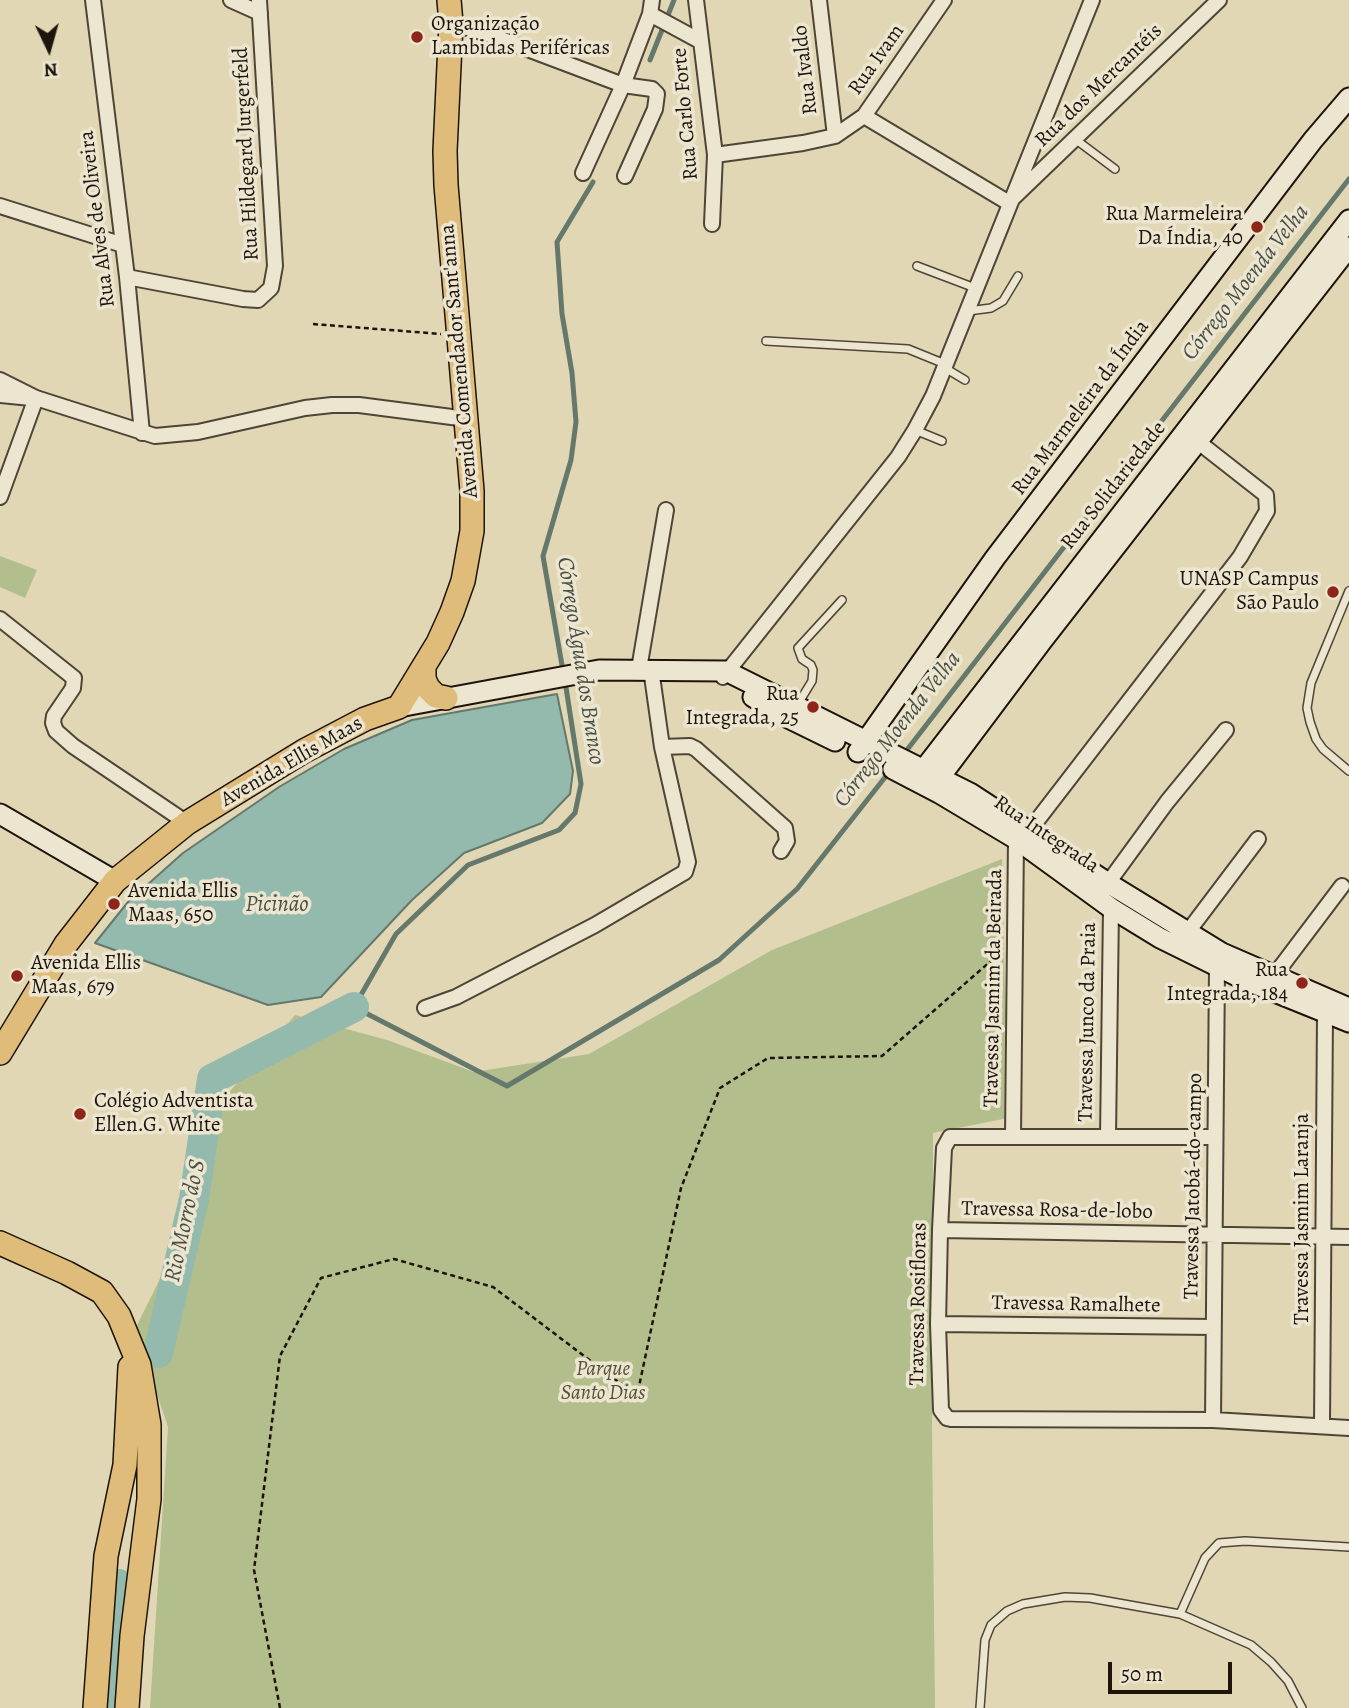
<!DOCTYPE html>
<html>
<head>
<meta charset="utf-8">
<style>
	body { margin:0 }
	#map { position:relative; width:1349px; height:1708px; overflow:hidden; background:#e1d7b5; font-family:Alegreya,serif }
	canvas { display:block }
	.north { position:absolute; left:14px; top:14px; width:70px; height:70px; -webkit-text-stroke:5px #ece5cf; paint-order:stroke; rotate:175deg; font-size:19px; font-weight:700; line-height:28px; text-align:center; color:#1e140b }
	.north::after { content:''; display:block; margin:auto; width:24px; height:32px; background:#1e140b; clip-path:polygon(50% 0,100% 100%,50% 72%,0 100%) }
	.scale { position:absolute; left:1108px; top:1662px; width:124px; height:32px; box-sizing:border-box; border:4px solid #1e140b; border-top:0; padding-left:9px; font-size:21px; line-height:24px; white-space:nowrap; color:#1e140b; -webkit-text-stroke:5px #ece5cf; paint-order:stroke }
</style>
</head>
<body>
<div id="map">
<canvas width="1349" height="1708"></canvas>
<div class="north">N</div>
<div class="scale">50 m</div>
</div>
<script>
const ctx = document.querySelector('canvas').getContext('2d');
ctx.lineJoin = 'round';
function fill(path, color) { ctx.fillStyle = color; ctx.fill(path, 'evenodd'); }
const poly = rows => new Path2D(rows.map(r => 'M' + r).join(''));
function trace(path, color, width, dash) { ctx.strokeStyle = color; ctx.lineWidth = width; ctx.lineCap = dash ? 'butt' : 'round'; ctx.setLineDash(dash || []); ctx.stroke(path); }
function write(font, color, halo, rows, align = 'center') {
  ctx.font = font + ' Alegreya,serif'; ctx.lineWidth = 7; ctx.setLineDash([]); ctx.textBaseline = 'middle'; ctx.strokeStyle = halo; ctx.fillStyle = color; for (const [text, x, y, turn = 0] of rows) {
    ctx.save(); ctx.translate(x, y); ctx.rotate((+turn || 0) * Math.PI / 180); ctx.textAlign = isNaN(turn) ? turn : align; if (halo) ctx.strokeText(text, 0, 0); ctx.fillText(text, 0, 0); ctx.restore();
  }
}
fill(poly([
	[0,556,37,570,25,598,0,587],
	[1002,859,1008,1118,933,1133,932,1430,935,1708,150,1708,168,1427,135,1329,197,1205,208,1117,295,1015,387,1040,474,1072,589,1054,772,950]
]), '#b3be8d');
const water = poly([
	[557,694,573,771,570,794,542,823,464,853,412,900,321,997,268,1005,95,943,128,902,183,853,279,787,344,749,412,720,557,694]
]);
fill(water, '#94baad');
trace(water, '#65786c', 2);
trace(poly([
	[650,60,674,0],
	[563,671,543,556,571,460,576,422,572,373,562,314,557,242,593,182],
	[565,681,581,784,575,813,559,830,468,865,396,934,354,1007,507,1086,719,960,797,889,890,771],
	[903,755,1349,179]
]), '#65786c', 5);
trace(poly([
	[158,1353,194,1199,212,1079,354,1007],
	[112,1708,119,1584]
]), '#94baad', 30);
const lane = poly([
	[1075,139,1115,169],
	[917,266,975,288],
	[968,311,991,308,1003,301,1018,276],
	[766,341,908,349,945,364],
	[945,368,965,380],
	[915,430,942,441],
	[1349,591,1311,683,1307,708,1310,722,1316,739,1323,749,1349,771],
	[798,704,812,681,813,670,811,665,802,659,798,648,842,600],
	[1180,1614,1251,1645,1271,1662,1288,1681,1302,1708],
	[980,1708,985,1640,991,1625,1007,1611,1023,1604,1065,1597,1090,1598,1180,1614,1205,1558,1219,1543,1245,1541,1349,1547]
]);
const street = poly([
	[93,0,127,277,142,433],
	[231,0,260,13],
	[696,0,715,155,712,224],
	[819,0,835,136],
	[650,14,700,41],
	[451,23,485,33,623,85,652,89,657,94,655,109,625,176],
	[864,116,1009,203],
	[715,155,803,143,835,136,864,116,944,0],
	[583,173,623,85,650,14,652,0],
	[1012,199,1219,0],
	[0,206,123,245],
	[127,277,243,299,258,300,271,288,275,266,259,0],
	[0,380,36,398,155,436,198,432,305,408,332,405,359,405,467,419],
	[0,395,31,398],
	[0,497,36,398],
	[0,619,74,678,73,688,54,716,53,723,56,731,73,746,187,823],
	[639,669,666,510],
	[723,677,898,457,915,430,933,396,1092,0],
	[662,747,690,746,696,749,785,828,787,841,781,851],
	[1029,831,1240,557,1267,511,1266,495,1192,437],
	[1108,883,1167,802,1226,730],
	[1187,933,1258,839],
	[1274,976,1342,886],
	[425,1008,456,997,595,925,685,872,688,862,662,747,651,669],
	[1013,1137,1016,839],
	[1108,1137,1111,908],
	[1215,1137,950,1137,944,1148,940,1230,938,1324,941,1410,947,1418,951,1419,1213,1420,1349,1428],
	[940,1230,1349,1237],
	[938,1324,1213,1327],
	[1213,1420,1217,967,1219,960],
	[1322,1425,1325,1014]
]);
const secondary = poly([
	[753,697,782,715,835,741],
	[399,707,599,670,726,671,970,793,1108,883,1222,953,1349,1008],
	[858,752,995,558,1313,140,1349,98],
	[893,769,939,793,1016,839,1111,908,1160,938,1245,980,1349,1022],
	[917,778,1349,220],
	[934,785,1042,641,1349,247],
	[0,814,115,881]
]);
const primary = poly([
	[424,666,424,679,428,688,436,696,446,698],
	[0,1053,66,944,115,881,187,823,304,751,365,719,399,707,438,643,452,612,463,581,472,531,472,491,446,185,445,151,451,23,449,0],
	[0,1243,67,1273,102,1292,119,1316,139,1365,149,1425,149,1499,132,1636,127,1708],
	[95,1708,106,1556,125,1465,130,1367]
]);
trace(lane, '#4f4536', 10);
trace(street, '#4f4536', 18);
trace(secondary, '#1e140b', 23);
trace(primary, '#1e140b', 26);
trace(poly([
	[313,324,441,334],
	[280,1708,254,1570,280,1356,321,1278,394,1259,493,1287,637,1396,681,1188,720,1088,768,1058,882,1056,1000,953]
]), '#1e140b', 2.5, [5, 3.5]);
trace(lane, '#ece5cf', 7);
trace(street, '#ece5cf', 14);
trace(secondary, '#ece5cf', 19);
trace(primary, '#e0bc7a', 23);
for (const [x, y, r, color] of [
	[417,37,7,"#8f2418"],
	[1257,227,7,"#8f2418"],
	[1333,592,7,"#8f2418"],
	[813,707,7,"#8f2418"],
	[114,904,7,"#8f2418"],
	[17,976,7,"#8f2418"],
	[1302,983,7,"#8f2418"],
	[80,1114,7,"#8f2418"]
]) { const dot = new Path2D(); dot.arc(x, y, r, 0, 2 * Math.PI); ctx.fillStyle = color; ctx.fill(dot); trace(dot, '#ece5cf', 2.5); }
write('21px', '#1e140b', '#ece5cf', [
	["Organização",431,25],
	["Lambidas Periféricas",431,49],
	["Rua Marmeleira",1243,215,"right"],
	["Da Índia, 40",1243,239,"right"],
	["UNASP Campus",1319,580,"right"],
	["São Paulo",1319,604,"right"],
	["Rua",799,695,"right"],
	["Integrada, 25",799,719,"right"],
	["Avenida Ellis",128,892],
	["Maas, 650",128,916],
	["Avenida Ellis",31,964],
	["Maas, 679",31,988],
	["Rua",1288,971,"right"],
	["Integrada, 184",1288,995,"right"],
	["Colégio Adventista",94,1102],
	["Ellen.G. White",94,1126]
], 'left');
write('21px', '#1e140b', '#ece5cf', [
	["Rua Ivam",877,60,-55],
	["Rua Ivaldo",806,70,-97],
	["Rua dos Mercantéis",1099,86,-44],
	["Rua Carlo Forte",686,114,-95],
	["Rua Hildegard Jurgerfeld",247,154,-93],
	["Rua Alves de Oliveira",98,219,-97],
	["Avenida Comendador Sant'anna",460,361,-95],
	["Rua Marmeleira da Índia",1081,408,-53],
	["Rua Solidariedade",1114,486,-52],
	["Avenida Ellis Maas",292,762,-30],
	["Rua Integrada",1046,835,34],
	["Travessa Jasmim da Beirada",994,988,-89],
	["Travessa Junco da Praia",1088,1022,-89],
	["Travessa Jatobá-do-campo",1194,1186,-89],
	["Travessa Rosa-de-lobo",1057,1211,1],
	["Travessa Jasmim Laranja",1303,1219,-90],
	["Travessa Rosifloras",919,1304,-89],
	["Travessa Ramalhete",1076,1305,1]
]);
write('italic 21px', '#525038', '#ece5cf', [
	["Parque",603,1370],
	["Santo Dias",603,1394]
]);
write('italic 23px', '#474e44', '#ece5cf', [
	["Córrego Moenda Velha",1246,283,-52],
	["Córrego Água dos Branco",580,661,81],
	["Córrego Moenda Velha",898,730,-52],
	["Picinão",277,905],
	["Rio Morro do S",186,1221,-78]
]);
</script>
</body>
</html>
